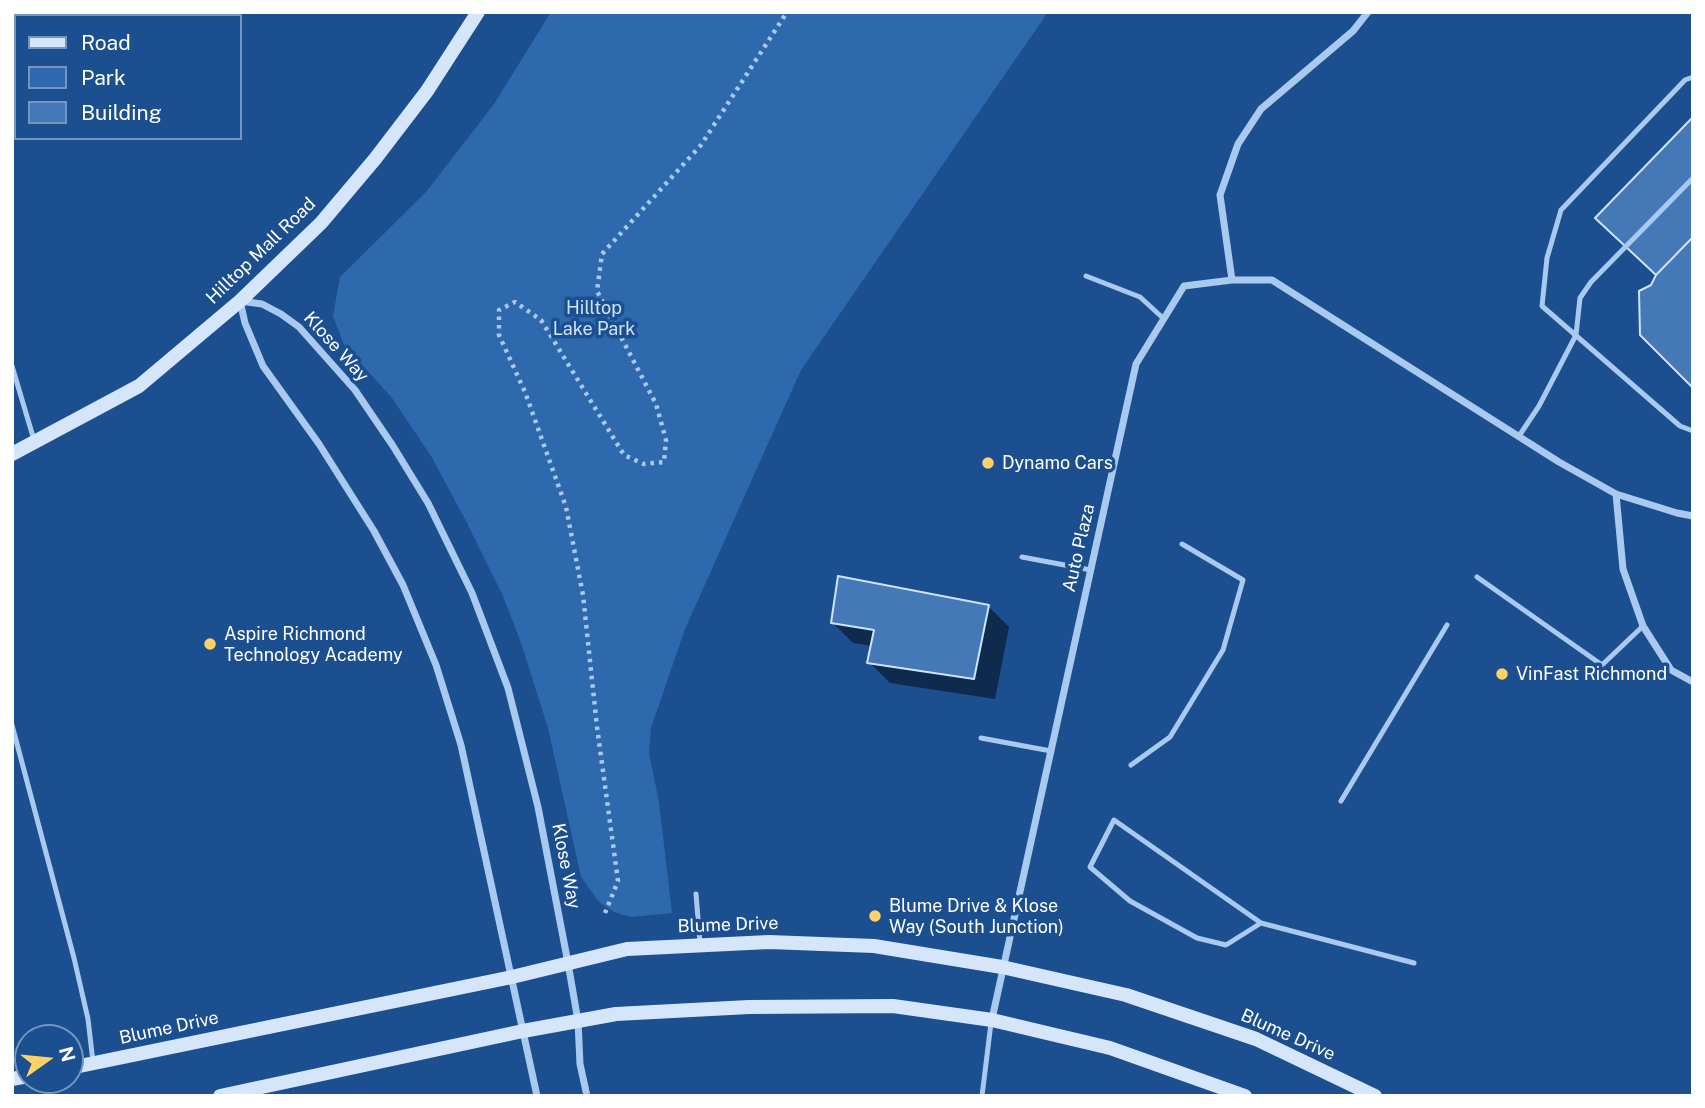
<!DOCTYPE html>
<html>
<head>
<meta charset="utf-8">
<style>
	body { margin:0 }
	#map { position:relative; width:1705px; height:1108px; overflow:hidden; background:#1b4f8f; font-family:"Public Sans",sans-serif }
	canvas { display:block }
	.frame { position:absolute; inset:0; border:14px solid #fff; pointer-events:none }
	.legend { position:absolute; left:14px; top:14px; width:228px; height:126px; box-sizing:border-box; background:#1b4f8f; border:2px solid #7695bc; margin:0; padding:9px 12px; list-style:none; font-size:21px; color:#fff }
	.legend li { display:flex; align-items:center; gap:14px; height:35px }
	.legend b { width:35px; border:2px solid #7695bc }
	.north { position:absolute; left:14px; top:1024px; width:70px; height:70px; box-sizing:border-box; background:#1b4f8f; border:2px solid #7695bc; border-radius:50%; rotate:75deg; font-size:19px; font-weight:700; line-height:28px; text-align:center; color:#fff }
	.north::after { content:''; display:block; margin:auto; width:24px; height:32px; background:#ffd166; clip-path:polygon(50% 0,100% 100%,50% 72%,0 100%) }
</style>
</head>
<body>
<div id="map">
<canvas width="1705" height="1108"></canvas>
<div class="frame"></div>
<ul class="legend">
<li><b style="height:9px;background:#d6e6fa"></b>Road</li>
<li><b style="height:19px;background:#2e69ad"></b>Park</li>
<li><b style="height:19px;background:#4478b7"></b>Building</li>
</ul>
<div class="north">N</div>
</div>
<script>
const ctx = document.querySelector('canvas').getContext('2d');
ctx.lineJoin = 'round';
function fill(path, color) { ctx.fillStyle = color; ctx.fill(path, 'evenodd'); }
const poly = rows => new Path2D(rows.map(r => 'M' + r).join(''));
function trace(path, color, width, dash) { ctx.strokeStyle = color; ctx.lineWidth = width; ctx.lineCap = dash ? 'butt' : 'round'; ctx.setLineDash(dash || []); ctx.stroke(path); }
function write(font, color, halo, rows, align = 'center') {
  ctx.font = font + ' "Public Sans",sans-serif'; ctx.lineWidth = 7; ctx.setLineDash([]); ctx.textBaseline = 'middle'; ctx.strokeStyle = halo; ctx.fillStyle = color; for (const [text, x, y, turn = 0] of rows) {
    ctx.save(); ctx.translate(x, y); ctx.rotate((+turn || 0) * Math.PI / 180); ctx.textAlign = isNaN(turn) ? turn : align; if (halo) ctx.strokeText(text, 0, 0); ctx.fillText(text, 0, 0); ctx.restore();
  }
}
fill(poly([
	[551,12,1048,12,801,370,685,629,651,728,649,753,659,802,672,913,631,917,614,912,599,902,581,877,548,728,521,643,503,596,465,519,431,456,392,398,344,345,333,316,340,277,426,192,494,104]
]), '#2e69ad');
fill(poly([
	[988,606,1009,627,995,699,890,683,869,662,872,646,853,643,833,623]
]), '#0007');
const building = poly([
	[1693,117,1693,237,1656,275,1595,218,1693,117],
	[1693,237,1693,388,1640,335,1639,291,1651,285,1656,275,1693,237],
	[838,576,989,605,974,679,867,663,874,630,831,623,838,576]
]);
fill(building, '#4478b7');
trace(building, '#cfe3fa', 2);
trace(poly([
	[605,913,618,881,597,727,583,595,566,507,525,392,499,335,499,310,515,302,541,320,624,455,644,464,664,462,666,440,656,404,597,291,602,254,701,145,787,12]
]), '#a9c9ee', 4.5, [3.5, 5]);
trace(poly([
	[1693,77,1685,80,1561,210,1547,258,1542,306,1680,426,1693,431],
	[1086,276,1140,297,1164,319],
	[12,366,34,440],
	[1519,436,1539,406,1576,335,1580,298,1591,282,1693,178],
	[1022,557,1091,570],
	[1477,577,1602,665,1643,626],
	[12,725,74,958,88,1019,93,1062],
	[981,738,1051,751],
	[1131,765,1170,737,1223,650,1243,580,1182,544],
	[1341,801,1447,625],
	[696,894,700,943],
	[1261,923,1226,945,1197,938,1130,901,1090,867,1114,820,1261,923,1414,963],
	[982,1096,991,1023]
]), '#a9c9ee', 5);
trace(poly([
	[1232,280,1220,195,1238,144,1261,109,1353,31,1368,12],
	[1616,494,1623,569,1643,626,1671,670,1693,682],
	[992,1019,1136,364,1184,286,1232,280,1272,280,1559,462,1616,494,1677,513,1693,516],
	[537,1096,461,745,436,665,403,585,374,531,319,444,263,366,245,323,240,301,262,304,281,314,299,327,355,390,393,446,428,503,472,593,508,688,538,807,568,963,578,1021,580,1064,587,1096]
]), '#a9c9ee', 7);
trace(poly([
	[12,454,139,386,240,301,321,223,375,159,427,91,478,12],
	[70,1068,512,977,627,949,769,942,874,946,1002,967,1126,995,1256,1039,1375,1096],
	[12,1079,28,1076],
	[220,1096,523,1031,616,1014,749,1007,893,1006,992,1020,1110,1048,1245,1096]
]), '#d6e6fa', 14);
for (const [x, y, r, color] of [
	[988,463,7,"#ffd166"],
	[210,644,7,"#ffd166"],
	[1502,674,7,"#ffd166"],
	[875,916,7,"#ffd166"]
]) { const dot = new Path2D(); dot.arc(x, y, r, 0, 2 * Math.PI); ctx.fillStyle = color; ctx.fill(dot); trace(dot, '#1b4f8f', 2.5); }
write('18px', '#fff', '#1b4f8f', [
	["Hilltop Mall Road",261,251,-44],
	["Klose Way",336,347,48],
	["Auto Plaza",1079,548,-77],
	["Klose Way",566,866,79],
	["Blume Drive",728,925,-2],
	["Blume Drive",169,1028,-12],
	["Blume Drive",1288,1035,24]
]);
write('18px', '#cfe3fa', '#1b4f8f', [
	["Hilltop",594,308],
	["Lake Park",594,329]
]);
write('18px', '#fff', '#1b4f8f', [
	["Dynamo Cars",1002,463],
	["Aspire Richmond",224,634],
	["Technology Academy",224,655],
	["VinFast Richmond",1516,674],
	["Blume Drive & Klose",889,906],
	["Way (South Junction)",889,927]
], 'left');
</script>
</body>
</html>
